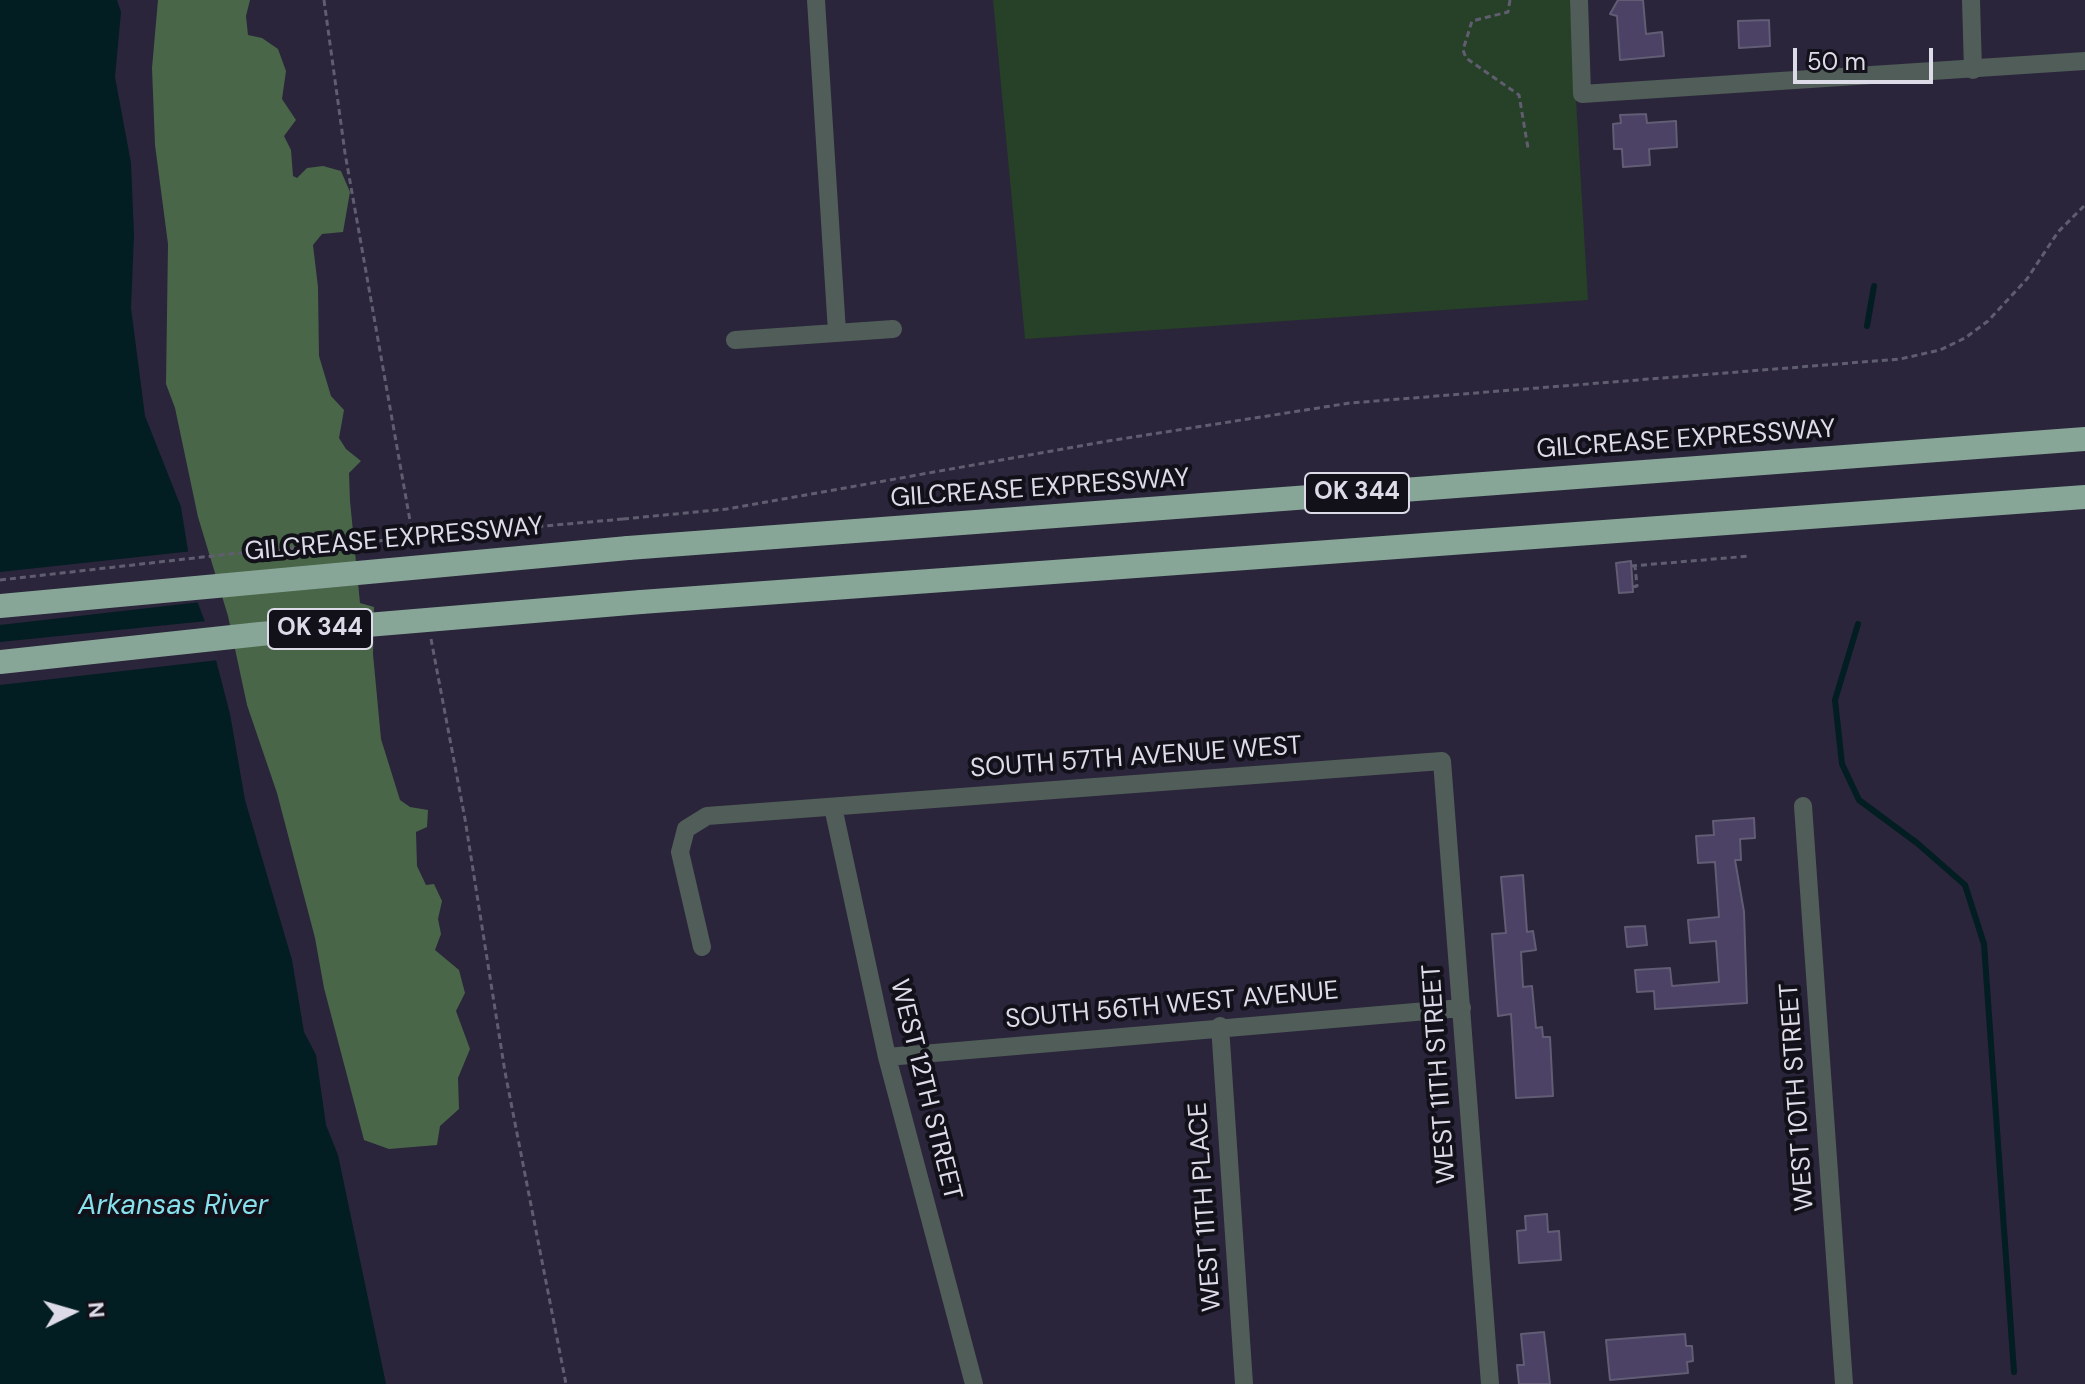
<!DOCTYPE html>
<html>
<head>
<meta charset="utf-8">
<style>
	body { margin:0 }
	#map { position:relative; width:2085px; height:1384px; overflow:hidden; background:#2a253a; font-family:"DM Sans",sans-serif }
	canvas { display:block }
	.north { position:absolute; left:32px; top:1272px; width:80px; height:80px; -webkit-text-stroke:6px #121019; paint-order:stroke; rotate:85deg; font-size:22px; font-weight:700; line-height:32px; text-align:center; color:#dedbe9 }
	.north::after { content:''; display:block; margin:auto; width:28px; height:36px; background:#dedbe9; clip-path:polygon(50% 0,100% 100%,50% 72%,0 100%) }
	.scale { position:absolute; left:1793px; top:48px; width:140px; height:36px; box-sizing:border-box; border:4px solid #dedbe9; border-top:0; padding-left:10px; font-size:24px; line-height:28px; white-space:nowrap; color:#dedbe9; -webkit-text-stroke:6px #121019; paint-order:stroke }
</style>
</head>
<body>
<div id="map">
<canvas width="2085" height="1384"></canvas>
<div class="north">N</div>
<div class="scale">50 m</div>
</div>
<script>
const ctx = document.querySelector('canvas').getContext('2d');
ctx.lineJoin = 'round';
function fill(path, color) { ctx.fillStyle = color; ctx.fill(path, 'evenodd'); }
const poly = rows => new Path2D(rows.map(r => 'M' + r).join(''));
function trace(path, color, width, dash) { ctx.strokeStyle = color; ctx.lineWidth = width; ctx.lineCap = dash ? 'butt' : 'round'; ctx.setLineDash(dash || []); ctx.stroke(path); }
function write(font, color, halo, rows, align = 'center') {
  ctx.font = font + ' "DM Sans",sans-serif'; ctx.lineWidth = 8; ctx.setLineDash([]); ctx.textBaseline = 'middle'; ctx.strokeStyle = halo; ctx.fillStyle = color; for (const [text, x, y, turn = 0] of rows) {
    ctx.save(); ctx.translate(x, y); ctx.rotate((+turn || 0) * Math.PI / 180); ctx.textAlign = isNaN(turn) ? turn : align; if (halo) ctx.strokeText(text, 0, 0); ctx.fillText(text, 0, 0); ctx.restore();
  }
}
fill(poly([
	[993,0,1570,0,1588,300,1025,339]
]), '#264127');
fill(poly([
	[158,0,250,0,246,16,248,35,262,38,278,49,286,71,282,99,296,120,284,136,291,150,293,176,297,178,307,168,323,166,341,171,350,192,343,232,322,234,313,245,318,287,319,356,331,396,344,410,339,438,346,449,361,461,349,473,350,501,360,603,374,607,373,654,381,739,400,800,410,807,428,810,427,827,416,832,417,866,426,885,434,884,442,901,438,919,441,934,435,950,459,970,465,993,456,1011,470,1049,458,1078,459,1109,440,1126,437,1145,389,1149,364,1140,324,988,315,938,277,793,247,705,228,616,198,517,175,408,166,384,168,244,155,145,152,68]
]), '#496649');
fill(poly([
	[0,0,117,0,121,12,115,77,131,163,134,235,131,308,145,416,181,507,195,595,209,633,230,714,245,800,292,960,304,1032,316,1055,326,1125,338,1155,386,1384,0,1384]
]), '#021e22');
fill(poly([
	[193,551,201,602,0,625,0,572],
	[207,621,219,660,0,685,0,642]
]), '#2a253a');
trace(poly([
	[1867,326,1874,286],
	[1858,624,1835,700,1842,764,1859,800,1917,843,1965,885,1984,944,2014,1372]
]), '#021e22', 6);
const building = poly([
	[1618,0,1643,0,1646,34,1662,32,1664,56,1620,60,1617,16,1610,14,1618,0],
	[1769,20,1770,46,1739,48,1738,21,1769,20],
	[1646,114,1647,123,1676,121,1677,147,1649,149,1650,165,1623,167,1622,149,1614,149,1613,124,1621,123,1620,115,1646,114],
	[1631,561,1633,592,1619,593,1616,563,1631,561],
	[1754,818,1755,838,1740,839,1741,860,1735,860,1744,912,1747,1003,1655,1009,1654,991,1637,992,1635,970,1670,968,1672,986,1719,982,1716,941,1690,943,1688,920,1719,917,1715,862,1698,863,1696,836,1714,835,1713,821,1754,818],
	[1523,875,1527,932,1533,931,1536,950,1521,952,1523,987,1532,986,1536,1028,1542,1027,1543,1037,1550,1037,1553,1096,1516,1098,1511,1014,1498,1016,1492,934,1506,933,1501,877,1523,875],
	[1645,926,1647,945,1627,947,1625,927,1645,926],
	[1547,1214,1548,1232,1559,1231,1561,1260,1519,1263,1517,1231,1526,1230,1525,1216,1547,1214],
	[1544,1332,1550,1384,1519,1384,1517,1365,1524,1365,1521,1334,1544,1332],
	[1685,1334,1686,1346,1692,1346,1693,1361,1687,1362,1688,1373,1610,1380,1606,1340,1685,1334]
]);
fill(building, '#4b4265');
trace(building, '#625d75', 2);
trace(poly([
	[324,0,345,153,415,549],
	[1510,0,1508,12,1472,21,1463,50,1466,58,1519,95,1528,148],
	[623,519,727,509,1108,441,1350,403,1900,359,1940,350,1965,338,1988,321,2027,279,2058,232,2085,205],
	[1631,566,1750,556],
	[1633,587,1637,586,1635,566],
	[431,639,465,819,505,1072,566,1384]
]), '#615d70', 3, [6, 4]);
trace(poly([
	[816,0,837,332],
	[1579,0,1582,94,2085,61],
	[1971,0,1973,70],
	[735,340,893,329],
	[1803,806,1844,1384],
	[833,807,887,1057,974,1384],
	[702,947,680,852,686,829,707,816,1442,761,1490,1384],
	[1220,1026,1244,1384],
	[887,1057,1462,1008]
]), '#515d58', 18);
trace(poly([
	[628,548,2085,439],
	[641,602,2085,497]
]), '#87a697', 24);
trace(poly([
	[0,580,230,554,623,519]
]), '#615d70', 3, [6, 4]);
trace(poly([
	[0,606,628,548],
	[0,662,260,634,641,602]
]), '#87a697', 24);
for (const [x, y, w] of [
	[1357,493,104],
	[320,629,104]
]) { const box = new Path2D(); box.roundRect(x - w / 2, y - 20, w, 40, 6); ctx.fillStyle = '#121019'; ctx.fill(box); trace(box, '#dedbe9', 2); }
write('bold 24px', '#dedbe9', null, [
	["OK 344",1357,493],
	["OK 344",320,629]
]);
write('26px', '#dedbe9', '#121019', [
	["GILCREASE EXPRESSWAY",1686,440,-4],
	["GILCREASE EXPRESSWAY",1040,489,-4],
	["GILCREASE EXPRESSWAY",394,540,-5],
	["SOUTH 57TH AVENUE WEST",1136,758,-4],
	["SOUTH 56TH WEST AVENUE",1172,1006,-5],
	["WEST 11TH STREET",1440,1074,-94],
	["WEST 12TH STREET",925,1090,76],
	["WEST 10TH STREET",1798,1097,-94],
	["WEST 11TH PLACE",1206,1207,-94]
]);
write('italic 28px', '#86e1ec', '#121019', [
	["Arkansas River",173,1207]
]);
</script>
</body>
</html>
